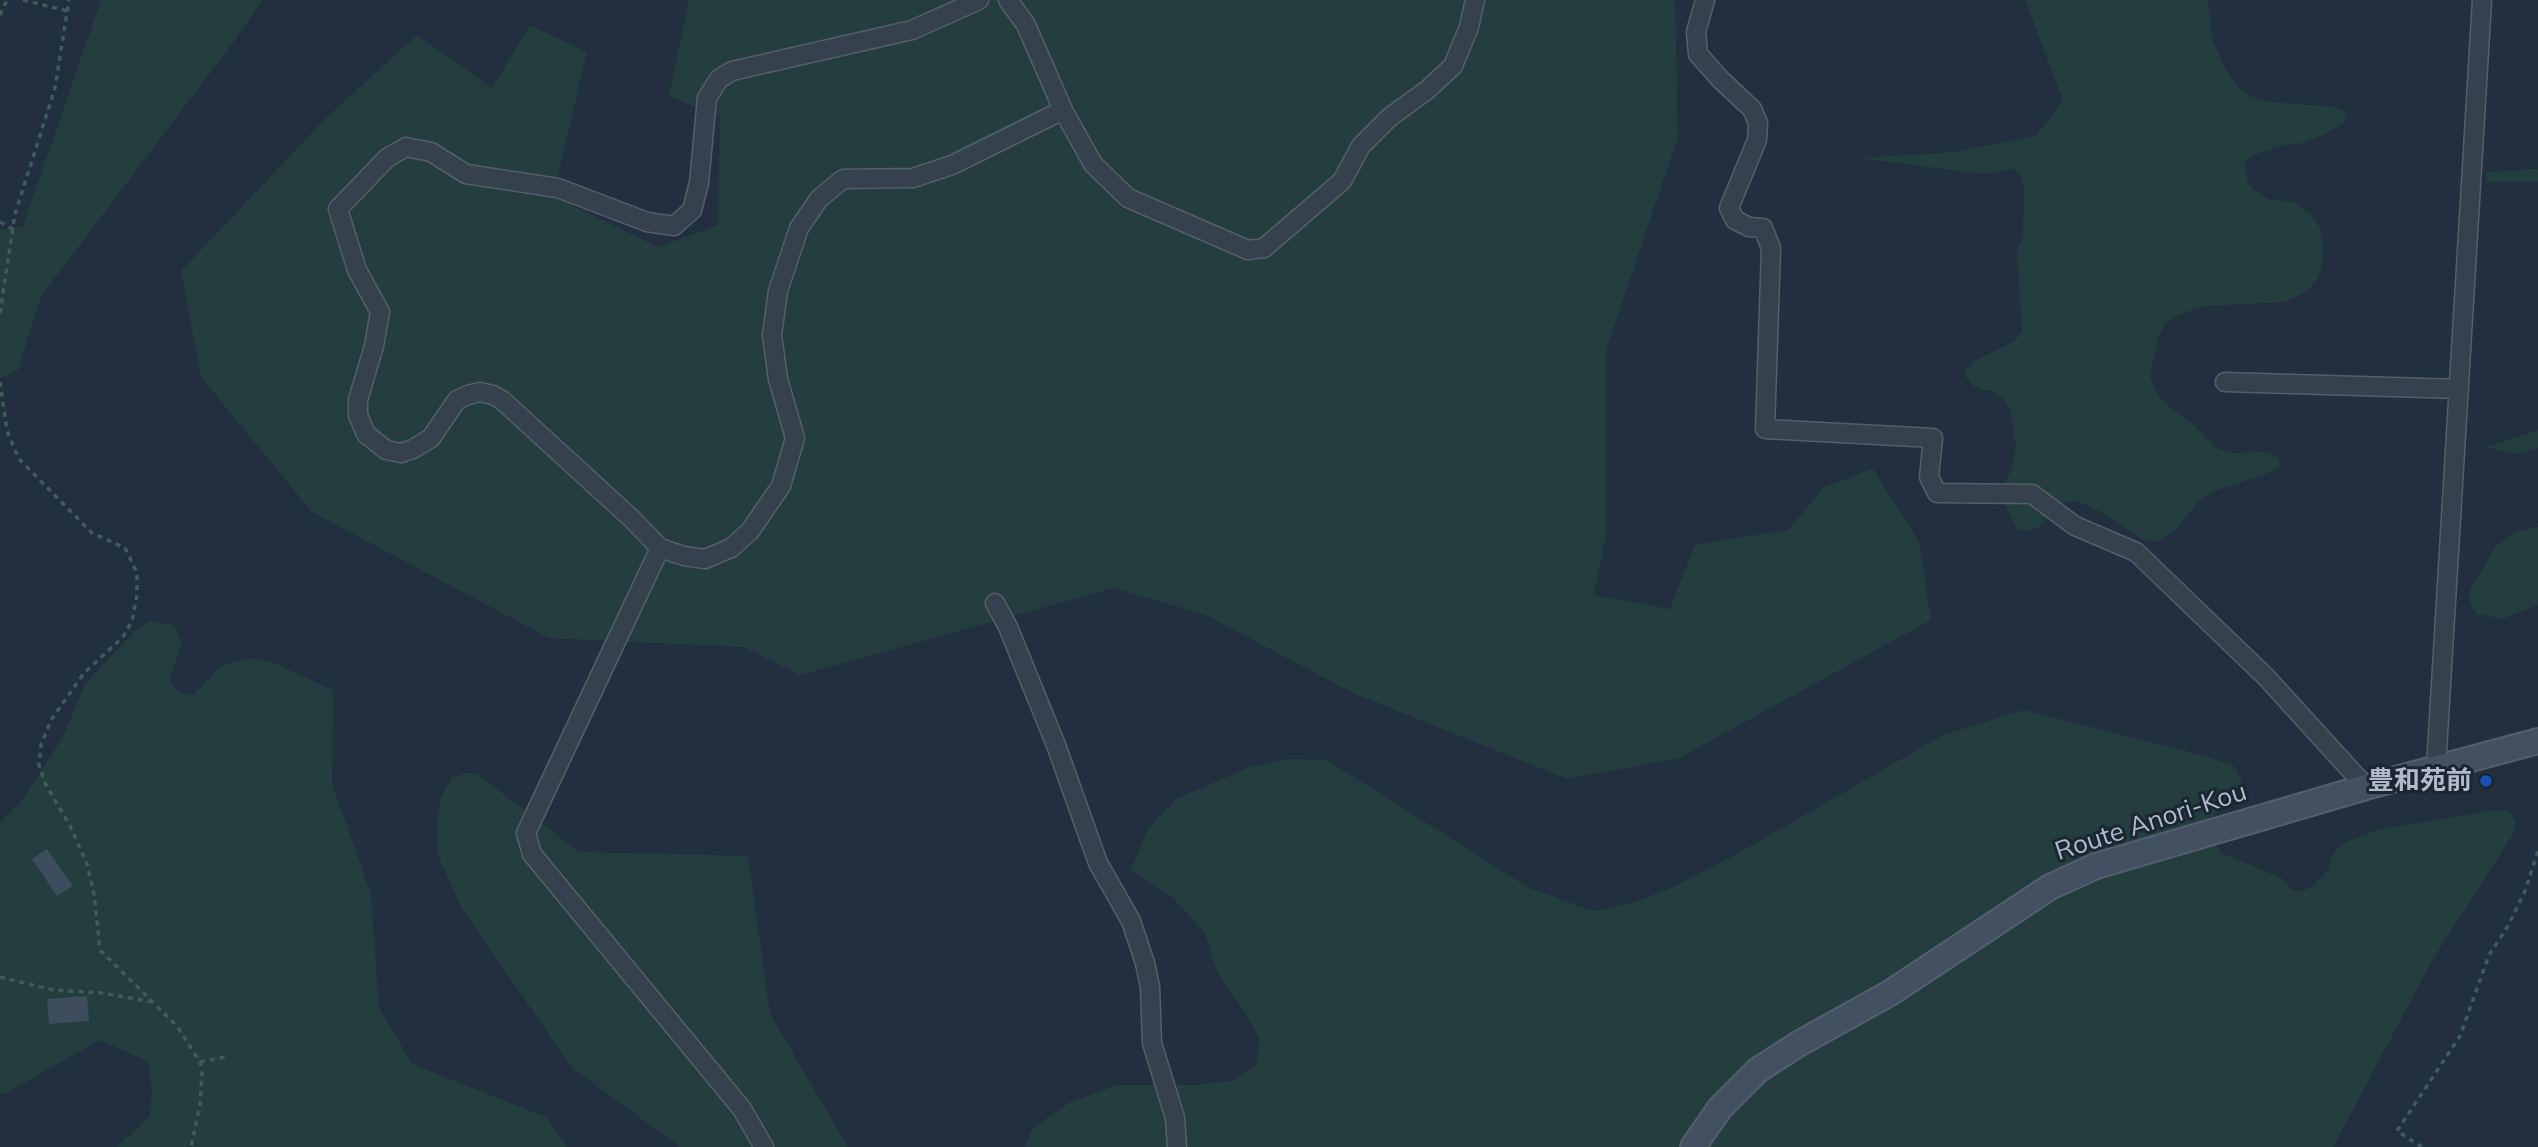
<!DOCTYPE html>
<html>
<head>
<meta charset="utf-8">
<style>
	body { margin:0 }
	canvas { display:block; background:#222f3e }
</style>
</head>
<body>
<canvas width="2538" height="1147"></canvas>
<script>
const ctx = document.querySelector('canvas').getContext('2d');
ctx.lineJoin = 'round';
function fill(path, color) { ctx.fillStyle = color; ctx.fill(path, 'evenodd'); }
const poly = rows => new Path2D(rows.map(r => 'M' + r).join(''));
function trace(path, color, width, dash) { ctx.strokeStyle = color; ctx.lineWidth = width; ctx.lineCap = dash ? 'butt' : 'round'; ctx.setLineDash(dash || []); ctx.stroke(path); }
function write(font, color, halo, rows, align = 'center') {
  ctx.font = font + ' Mulish,"Noto Sans JP",sans-serif'; ctx.lineWidth = 6; ctx.setLineDash([]); ctx.textBaseline = 'middle'; ctx.strokeStyle = halo; ctx.fillStyle = color; for (const [text, x, y, turn = 0] of rows) {
    ctx.save(); ctx.translate(x, y); ctx.rotate((+turn || 0) * Math.PI / 180); ctx.textAlign = isNaN(turn) ? turn : align; if (halo) ctx.strokeText(text, 0, 0); ctx.fillText(text, 0, 0); ctx.restore();
  }
}
fill(poly([
	[101,0,262,0,235,40,41,296,18,370,0,378,0,230,23,226],
	[689,0,1675,0,1678,137,1606,350,1606,535,1594,595,1670,609,1695,545,1788,530,1824,487,1873,469,1919,542,1931,620,1679,758,1567,779,1351,692,1206,615,1114,588,800,675,744,647,549,638,312,512,201,377,181,271,325,119,417,35,492,88,530,25,587,52,553,196,658,247,718,225,720,117,669,96],
	[2025,0,2208,0,2213,41,2224,67,2236,85,2250,96,2269,102,2335,107,2346,112,2345,123,2324,134,2304,143,2283,145,2256,154,2244,162,2248,183,2252,188,2268,199,2293,202,2311,215,2320,228,2324,256,2318,278,2306,292,2285,302,2204,306,2178,315,2166,323,2158,337,2150,376,2157,394,2166,404,2195,426,2217,448,2234,453,2267,452,2279,458,2280,467,2268,473,2217,490,2197,503,2176,529,2158,542,2140,538,2107,515,2080,502,2070,501,2057,506,2040,526,2029,531,2018,529,2012,520,2004,501,2003,485,2012,469,2016,446,2010,410,2005,401,1993,391,1982,390,1971,384,1966,377,1964,370,1974,361,2015,341,2022,331,2017,251,2023,236,2024,189,2021,176,2014,169,1981,174,1861,158,1954,152,2036,136,2063,101],
	[2538,169,2538,182,2487,182,2486,172],
	[2538,430,2538,448,2515,454,2486,447],
	[2538,527,2538,605,2502,619,2476,613,2470,604,2470,591,2495,547,2516,532],
	[150,621,174,625,182,644,169,681,180,693,193,695,220,667,234,661,256,658,276,664,333,690,332,784,371,894,379,1008,412,1064,546,1117,568,1147,117,1147,150,1116,152,1091,149,1062,100,1040,6,1093,0,1094,0,822,21,802,63,737,85,684,136,630],
	[2024,710,2204,756,2235,767,2242,782,2233,797,2211,819,2219,852,2283,879,2292,890,2303,891,2312,886,2328,871,2333,853,2346,842,2378,830,2497,810,2507,811,2513,817,2516,824,2512,836,2433,959,2333,1147,1026,1147,1025,1144,1034,1127,1069,1103,1117,1085,1194,1085,1231,1081,1256,1066,1260,1040,1246,1014,1217,971,1205,933,1174,899,1131,870,1147,830,1176,799,1250,767,1291,759,1327,760,1529,888,1593,911,1629,904,1669,889,1737,854,1943,735],
	[466,773,477,774,579,852,748,856,770,1014,848,1147,680,1147,572,1068,461,907,438,855,437,825,440,800,451,779]
]), '#243d3f');
fill(poly([
	[47,849,73,886,57,896,32,859],
	[87,996,89,1021,49,1024,47,999]
]), '#3d4d5e');
const minor = poly([
	[979,0,912,30,732,71,719,79,707,98,699,183,692,210,674,226,647,222,558,188,466,174,431,152,406,147,387,158,338,209,357,270,380,312,374,346,358,400,358,415,366,434,386,450,401,453,413,449,431,438,457,400,468,395,480,392,493,395,502,400,632,519,660,548,684,556,705,559,731,548,750,531,781,486,795,438,778,379,772,335,778,291,799,228,819,199,843,179,913,178,952,165,1063,110],
	[1008,0,1026,25,1063,110,1093,164,1128,198,1248,250,1264,248,1342,181,1361,146,1390,117,1427,90,1453,66,1469,27,1475,0],
	[1705,0,1696,32,1698,54,1720,79,1752,109,1758,123,1757,140,1729,208,1735,220,1749,227,1763,228,1771,248,1765,429,1933,438,1929,477,1937,493,2032,494,2075,526,2136,552,2266,677,2366,787],
	[2225,382,2459,389],
	[660,548,526,833,532,854,742,1109,764,1147],
	[995,603,1008,627,1056,745,1098,863,1131,921,1145,963,1150,987,1152,1043,1175,1118,1177,1147],
	[2436,768,2482,0]
]);
const secondary = poly([
	[1693,1147,1720,1108,1758,1070,1800,1043,1890,993,2050,887,2096,866,2366,787,2538,741]
]);
trace(minor, '#545e6c', 21);
trace(secondary, '#545e6c', 28);
trace(poly([
	[23,0,68,11],
	[0,15,7,0],
	[0,222,13,229],
	[0,313,15,214,55,88,69,0],
	[0,382,7,431,19,459,92,533,125,548,137,573,137,595,132,621,123,637,84,673,51,720,41,745,39,765,44,781,70,826,87,864,94,894,100,950,177,1026,200,1062,202,1074,200,1105,191,1147],
	[0,977,53,990,102,993,153,1002],
	[200,1062,225,1057],
	[2422,1147,2397,1131,2460,1036,2489,955,2508,926,2525,891,2538,851]
]), '#425a5c', 3.5, [5, 5]);
trace(minor, '#36414e', 18);
trace(secondary, '#435062', 24);
for (const [x, y, r, color] of [
	[2486,781,7,"#1a4fb4"]
]) { const dot = new Path2D(); dot.arc(x, y, r, 0, 2 * Math.PI); ctx.fillStyle = color; ctx.fill(dot); trace(dot, '#1b2633', 2.5); }
write('bold 26px', '#b1bbca', '#1b2633', [
	["豊和苑前",2472,781]
], 'right');
write('26px', '#b1bbca', '#1b2633', [
	["Route Anori-Kou",2151,822,-18]
]);
</script>
</body>
</html>
